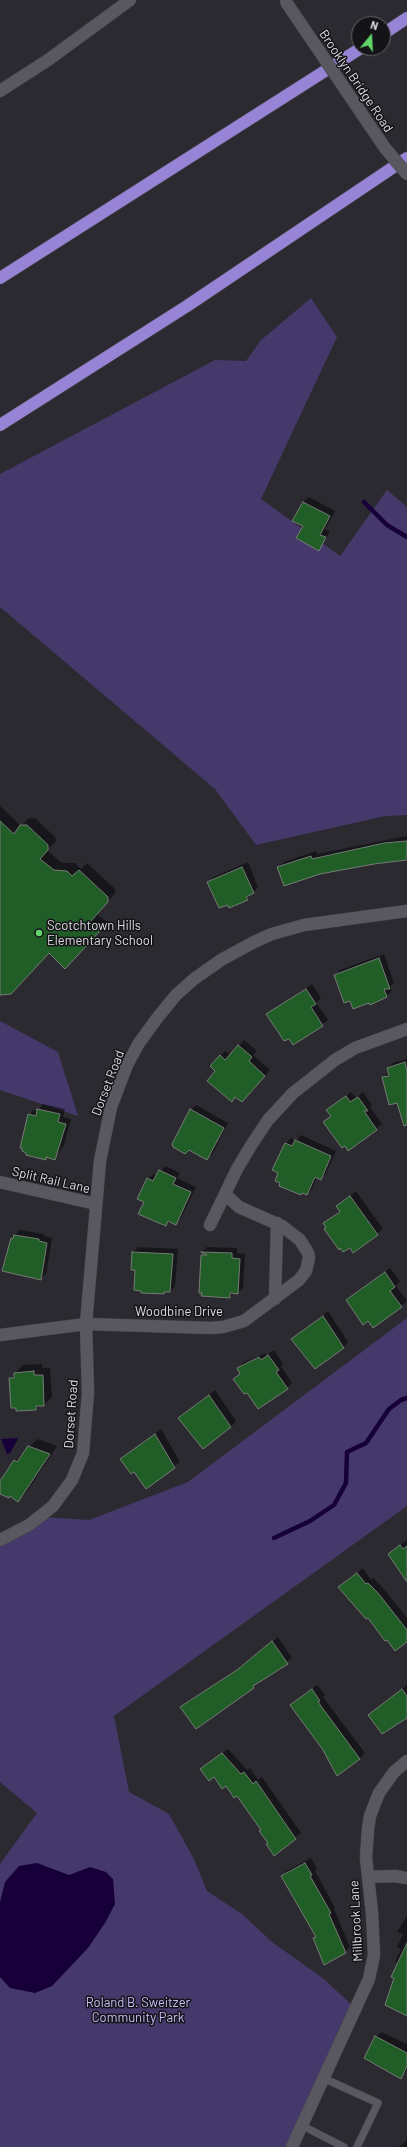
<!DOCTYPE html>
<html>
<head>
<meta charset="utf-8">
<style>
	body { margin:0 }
	#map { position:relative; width:407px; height:2147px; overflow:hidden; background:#2c2a31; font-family:Barlow,sans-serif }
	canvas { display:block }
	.north { position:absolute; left:351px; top:16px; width:40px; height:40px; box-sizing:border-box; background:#141317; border:1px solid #646468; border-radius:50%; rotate:18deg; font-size:11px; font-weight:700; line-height:16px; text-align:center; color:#dddde1 }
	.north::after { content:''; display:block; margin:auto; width:14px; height:18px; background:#61d46a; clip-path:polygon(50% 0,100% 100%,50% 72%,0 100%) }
</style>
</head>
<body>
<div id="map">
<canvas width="407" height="2147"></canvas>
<div class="north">N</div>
</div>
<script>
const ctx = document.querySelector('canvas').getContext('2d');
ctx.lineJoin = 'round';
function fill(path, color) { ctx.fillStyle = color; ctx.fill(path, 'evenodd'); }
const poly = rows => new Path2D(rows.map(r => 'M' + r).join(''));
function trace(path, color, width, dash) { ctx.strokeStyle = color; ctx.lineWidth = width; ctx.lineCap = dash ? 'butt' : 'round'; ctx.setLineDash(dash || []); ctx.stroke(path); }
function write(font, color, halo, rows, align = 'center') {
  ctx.font = font + ' Barlow,sans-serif'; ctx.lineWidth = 3; ctx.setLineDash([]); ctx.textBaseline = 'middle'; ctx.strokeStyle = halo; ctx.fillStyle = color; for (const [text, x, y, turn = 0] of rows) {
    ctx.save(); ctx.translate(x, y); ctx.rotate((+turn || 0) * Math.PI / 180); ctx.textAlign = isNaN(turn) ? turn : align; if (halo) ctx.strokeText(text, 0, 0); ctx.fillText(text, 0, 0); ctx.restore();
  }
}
fill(poly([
	[311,298,337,337,261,499,340,556,387,490,407,507,407,815,385,816,256,845,215,789,0,607,0,474,215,360,246,361,261,340],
	[0,1021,58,1052,78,1116,0,1090],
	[407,1318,407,1506,114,1716,129,1792,169,1814,194,1859,207,1891,242,1914,272,1942,324,1979,356,2009,292,2147,0,2147,0,1864,37,1813,0,1782,0,1540,41,1517,89,1520,188,1482]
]), '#45396b');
fill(poly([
	[1,1439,17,1438,18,1439,10,1453,7,1454],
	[37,1863,69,1875,90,1867,106,1872,113,1879,115,1904,105,1923,88,1948,52,1986,35,1993,10,1988,0,1977,0,1902,5,1882,19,1866]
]), '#17003a');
fill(poly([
	[309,497,335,511,325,529,330,532,319,549,303,502],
	[0,806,21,826,29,818,35,818,55,837,56,841,47,850,62,863,75,863,81,869,87,863,115,889,115,893,97,914,107,922,73,960,49,952,0,995],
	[407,836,407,859,278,867,284,862,316,851,317,854],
	[248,862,258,887,247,899,230,907,208,882,214,877],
	[384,954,394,983,390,987,392,991,386,996,370,1002,351,1000,335,975,340,970],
	[312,984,321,998,316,1003,328,1020,294,1044,268,1015],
	[244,1040,257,1051,253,1055,270,1070,247,1096,216,1071,220,1056,225,1051,231,1055],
	[407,1059,407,1111,398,1102,383,1078,389,1072,388,1068,393,1063],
	[351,1092,356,1098,363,1092,372,1105,370,1107,382,1124,349,1150,325,1122,331,1116,328,1110],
	[43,1104,65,1109,63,1117,71,1119,64,1145,55,1158,47,1157,45,1159,29,1115,34,1110,38,1111],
	[196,1105,228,1123,213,1153,207,1159,191,1110],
	[301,1135,336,1151,326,1173,321,1179,317,1177,312,1189,307,1194,280,1172,286,1144,291,1138,296,1141],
	[165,1166,180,1173,177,1178,196,1187,181,1218,176,1223,170,1221,166,1225,145,1202,148,1179,153,1174,157,1176],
	[356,1191,383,1229,353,1252,324,1223,340,1211,337,1206],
	[20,1230,44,1234,44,1236,52,1238,46,1274,40,1279,12,1238],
	[138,1247,178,1249,175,1286,170,1291,163,1293,136,1269,133,1252],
	[207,1247,237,1248,237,1253,245,1254,243,1288,238,1293,234,1293,230,1297,202,1256,205,1253,202,1251],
	[390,1268,400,1281,396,1286,407,1301,401,1306,369,1320,347,1300],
	[328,1311,348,1342,343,1348,292,1339],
	[274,1350,283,1364,281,1366,292,1383,287,1388,247,1391,235,1379,240,1374,238,1368,243,1363,265,1353,266,1355],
	[42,1364,42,1368,50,1368,52,1397,44,1405,40,1405,36,1409,10,1379,23,1365],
	[215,1390,236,1421,231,1427,180,1418],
	[161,1429,180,1462,146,1487,134,1470,122,1459],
	[37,1439,57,1446,26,1493,18,1501,10,1495,0,1493,0,1483,15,1461],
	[407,1540,407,1573,389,1554],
	[363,1568,371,1580,373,1578,383,1588,407,1618,407,1641,368,1617,339,1588],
	[278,1637,292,1658,258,1681,253,1688,182,1707,244,1665],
	[317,1685,325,1695,323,1697,365,1753,359,1759,324,1750,291,1705],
	[407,1685,406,1718,395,1726,369,1715],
	[228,1749,247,1770,250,1768,258,1780,262,1777,301,1833,275,1854,261,1831,262,1830,237,1794,207,1764],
	[311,1858,317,1869,315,1871,335,1908,334,1909,350,1947,345,1952,324,1963,314,1938,316,1936,282,1876,287,1871],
	[407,1916,407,2015,390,1991,396,1978,399,1963,395,1962,401,1949,397,1947,403,1934,397,1932],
	[381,2032,407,2044,407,2070,401,2077,376,2037],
	[407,2138,407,2147,399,2147,406,2141]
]), '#0007');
trace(poly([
	[364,502,387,525,407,537],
	[274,1538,310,1521,334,1505,346,1483,347,1452,366,1443,389,1409,401,1400,407,1398]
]), '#17003a', 4.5);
const building = poly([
	[303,502,330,516,320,535,326,537,319,551,296,538,303,526,292,521,303,502],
	[0,821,14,834,20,825,27,825,48,845,48,850,40,859,54,870,67,871,72,876,79,870,108,897,108,902,90,922,100,931,65,969,49,953,11,994,0,995,0,821],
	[407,841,407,860,374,864,320,874,284,886,277,867,311,856,312,859,384,843,407,841],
	[242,867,254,893,246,897,248,900,229,908,228,905,219,908,207,882,242,867],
	[379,958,390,989,384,989,387,997,370,1005,369,1003,353,1009,350,1001,344,1003,334,975,379,958],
	[306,989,316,1004,311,1007,323,1026,293,1045,289,1039,284,1041,266,1014,306,989],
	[238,1045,252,1057,249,1061,265,1076,242,1102,235,1097,232,1102,207,1081,215,1071,210,1066,220,1055,225,1060,238,1045],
	[405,1062,407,1071,407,1125,404,1126,397,1103,389,1105,382,1077,389,1076,387,1068,405,1062],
	[346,1096,350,1102,358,1097,368,1111,364,1111,377,1130,348,1151,345,1146,342,1148,323,1122,331,1116,326,1110,346,1096],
	[37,1109,60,1114,58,1122,66,1124,55,1160,46,1157,46,1160,26,1155,26,1153,22,1151,22,1148,20,1148,28,1114,36,1116,37,1109],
	[190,1109,224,1128,207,1160,189,1150,185,1154,173,1147,172,1144,190,1109],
	[295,1140,331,1156,321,1180,315,1177,307,1195,302,1193,301,1195,279,1186,280,1183,275,1181,278,1173,272,1170,285,1143,292,1146,295,1140],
	[159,1170,176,1178,173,1184,191,1192,176,1225,168,1221,166,1226,138,1214,144,1202,137,1199,147,1178,153,1181,159,1170],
	[350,1196,378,1235,353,1253,350,1248,343,1252,340,1248,339,1250,324,1229,326,1228,323,1223,340,1212,336,1206,350,1196],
	[14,1235,39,1239,39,1241,47,1243,41,1280,2,1271,11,1238,13,1239,14,1235],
	[132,1252,173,1254,170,1292,164,1292,164,1294,141,1293,141,1291,134,1290,135,1270,131,1270,132,1252],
	[201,1252,232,1253,232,1258,240,1259,238,1294,230,1293,230,1298,201,1296,202,1293,199,1293,201,1255,207,1255,201,1252],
	[385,1272,395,1287,390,1291,402,1307,373,1328,368,1321,363,1325,346,1300,385,1272],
	[323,1316,344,1348,315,1369,291,1339,323,1316],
	[268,1355,279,1370,276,1372,288,1389,258,1409,247,1393,244,1394,233,1379,240,1374,237,1368,259,1357,261,1360,268,1355],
	[34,1371,34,1375,43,1375,44,1406,36,1406,36,1410,16,1411,16,1408,11,1408,9,1378,14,1378,14,1373,34,1371],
	[209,1395,231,1427,203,1449,178,1418,209,1395],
	[155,1434,175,1468,146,1489,134,1472,131,1474,120,1459,155,1434],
	[28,1446,50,1454,18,1502,10,1496,9,1498,0,1494,0,1481,14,1460,17,1462,28,1446],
	[400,1545,403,1549,407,1546,407,1582,388,1554,400,1545],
	[357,1573,366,1584,368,1583,378,1593,407,1630,407,1642,395,1651,387,1640,385,1641,368,1618,366,1619,338,1587,357,1573],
	[272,1641,288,1664,253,1686,254,1688,196,1729,180,1707,237,1670,272,1641],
	[312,1689,320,1701,318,1702,360,1759,337,1776,323,1750,290,1705,312,1689],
	[402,1689,407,1696,407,1718,382,1734,368,1715,402,1689],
	[222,1753,241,1774,244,1772,253,1784,256,1781,296,1839,274,1856,266,1844,268,1843,259,1831,261,1830,237,1796,234,1798,226,1786,222,1789,214,1777,209,1781,200,1769,222,1753],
	[305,1863,312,1875,310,1876,331,1913,329,1914,346,1953,324,1965,313,1938,316,1937,281,1876,305,1863],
	[407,1943,407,2016,385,2005,394,1978,391,1977,407,1943],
	[375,2036,407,2053,407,2066,401,2079,364,2058,375,2036]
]);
fill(building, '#215d27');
trace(building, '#757c75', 1);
const service = poly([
	[323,2078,378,2103,357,2147],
	[301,2125,344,2147]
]);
const minor = poly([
	[0,91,48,60,130,0],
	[0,1182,96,1204],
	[210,1225,237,1169,252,1144,268,1120,293,1093,335,1060,355,1048,407,1029],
	[275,1299,277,1223],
	[0,1335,86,1324,211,1328,223,1327,244,1321,299,1280,306,1271,309,1258,308,1253,300,1240,282,1226,239,1207,225,1194],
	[0,1540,29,1525,53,1506,72,1480,83,1453,88,1393,86,1324,100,1161,111,1107,127,1065,139,1043,158,1017,176,995,194,979,221,960,254,942,272,934,304,925,407,911],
	[368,1877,395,1876,407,1878],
	[292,2147,369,1979,374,1955,372,1913,366,1858,368,1829,370,1816,379,1793,394,1772,407,1761]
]);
const motorway = poly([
	[383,34,407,18],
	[0,278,361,48],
	[0,425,187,306,407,158]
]);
trace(service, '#48484d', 8);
trace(minor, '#48484d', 13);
trace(motorway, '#48484d', 13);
trace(service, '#595860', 7);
trace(minor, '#595860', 12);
trace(motorway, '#9784d6', 12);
const tertiaryBridge = poly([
	[286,2,385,148,407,174]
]);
trace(tertiaryBridge, '#48484d', 13, []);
trace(tertiaryBridge, '#595860', 12);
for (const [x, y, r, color] of [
	[39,933,4,"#61d46a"]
]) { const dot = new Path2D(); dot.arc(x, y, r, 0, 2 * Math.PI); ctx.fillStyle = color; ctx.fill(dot); trace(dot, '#141317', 1.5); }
write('13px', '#dddde1', '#141317', [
	["Brooklyn Bridge Road",356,81,56],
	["Dorset Road",108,1083,-69],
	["Split Rail Lane",51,1180,13],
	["Woodbine Drive",179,1312],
	["Dorset Road",71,1414,-86],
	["Millbrook Lane",356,1921,-93]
]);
write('13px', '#dddde1', '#141317', [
	["Scotchtown Hills",47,926],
	["Elementary School",47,941]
], 'left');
write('13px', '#c7bcf6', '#141317', [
	["Roland B. Sweitzer",138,2003],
	["Community Park",138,2018]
]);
</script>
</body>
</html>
